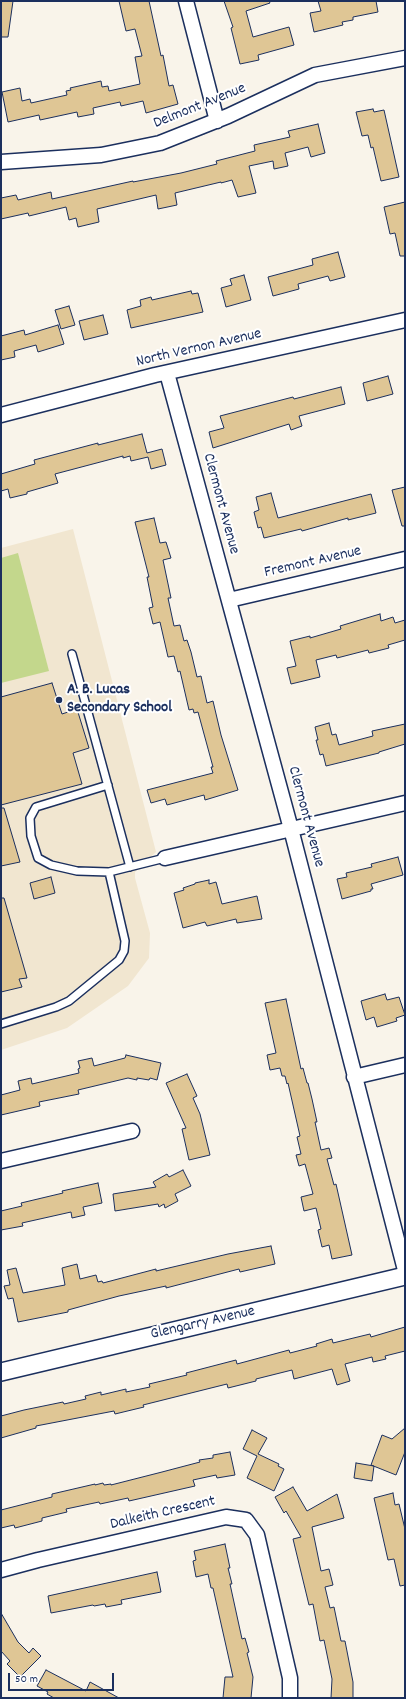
<!DOCTYPE html>
<html>
<head>
<meta charset="utf-8">
<style>
	body { margin:0 }
	#map { position:relative; width:406px; height:1699px; overflow:hidden; background:#f9f4ea; font-family:Dekko,sans-serif }
	canvas { display:block }
	.frame { position:absolute; inset:0; border:2px solid #1b2f5e; pointer-events:none }
	.scale { position:absolute; left:8px; top:1673px; width:106px; height:18px; box-sizing:border-box; border:2px solid #1b2f5e; border-top:0; padding-left:5px; font-size:12px; line-height:14px; white-space:nowrap; color:#1b2f5e; -webkit-text-stroke:3px #fff; paint-order:stroke }
</style>
</head>
<body>
<div id="map">
<canvas width="406" height="1699"></canvas>
<div class="frame"></div>
<div class="scale">50 m</div>
</div>
<script>
const ctx = document.querySelector('canvas').getContext('2d');
ctx.lineJoin = 'round';
function fill(path, color) { ctx.fillStyle = color; ctx.fill(path, 'evenodd'); }
const poly = rows => new Path2D(rows.map(r => 'M' + r).join(''));
function trace(path, color, width, dash) { ctx.strokeStyle = color; ctx.lineWidth = width; ctx.lineCap = dash ? 'butt' : 'round'; ctx.setLineDash(dash || []); ctx.stroke(path); }
function write(font, color, halo, rows, align = 'center') {
  ctx.font = font + ' Dekko,sans-serif'; ctx.lineWidth = 4; ctx.setLineDash([]); ctx.textBaseline = 'middle'; ctx.strokeStyle = halo; ctx.fillStyle = color; for (const [text, x, y, turn = 0] of rows) {
    ctx.save(); ctx.translate(x, y); ctx.rotate((+turn || 0) * Math.PI / 180); ctx.textAlign = isNaN(turn) ? turn : align; if (halo) ctx.strokeText(text, 0, 0); ctx.fillText(text, 0, 0); ctx.restore();
  }
}
fill(poly([
	[73,529,156,852,135,872,135,878,150,933,149,958,128,986,67,1028,1,1050,1,548]
]), '#f1e6d0');
fill(poly([
	[18,553,49,671,1,683,1,558]
]), '#c3d78c');
const building = poly([
	[1,1,13,1,8,37,1,37,1,1],
	[119,1,149,1,161,56,163,55,169,86,173,85,178,104,146,113,143,101,121,106,120,102,93,108,94,114,78,117,77,112,40,120,39,115,8,122,2,92,20,88,22,101,30,99,31,103,67,95,66,91,71,90,70,88,101,81,102,87,108,86,109,91,140,84,135,57,142,56,135,29,126,31,119,1],
	[224,1,269,1,270,3,246,11,253,37,289,27,294,45,258,55,259,60,240,64,231,28,233,27,224,1],
	[318,1,376,1,378,12,353,17,353,20,342,22,343,25,314,32,310,13,321,11,318,1],
	[373,109,374,112,384,110,399,177,381,181,373,147,371,148,368,135,362,136,356,112,373,109],
	[318,124,325,153,311,157,308,147,285,153,288,166,274,169,273,161,249,166,256,193,238,197,232,180,221,183,221,182,175,193,177,205,158,209,156,195,97,209,99,222,78,227,76,218,69,220,66,207,29,216,28,213,1,219,1,198,16,195,18,200,51,192,52,199,133,181,133,182,181,173,217,164,216,161,255,151,254,145,290,137,288,131,318,124],
	[405,202,405,256,400,256,395,233,390,234,384,207,405,202],
	[338,252,345,277,330,281,328,276,298,284,299,289,273,296,268,277,313,265,312,259,338,252],
	[244,275,251,300,226,307,221,288,232,285,230,279,244,275],
	[191,291,192,294,198,293,203,312,131,328,127,310,141,306,140,300,151,297,152,300,191,291],
	[69,306,75,325,61,329,55,310,69,306],
	[103,315,108,334,84,340,79,321,103,315],
	[58,325,64,344,38,352,36,345,14,351,15,357,1,360,1,336,24,330,25,335,58,325],
	[388,376,393,394,367,401,363,383,388,376],
	[341,387,345,404,299,416,302,426,291,430,289,424,213,448,209,432,224,428,220,416,293,397,294,399,341,387],
	[142,434,147,453,162,449,166,465,151,469,148,457,131,461,130,456,123,458,123,456,55,474,58,483,27,492,27,494,10,498,8,489,1,491,1,474,35,464,34,460,98,443,98,445,142,434],
	[405,487,405,526,402,526,392,490,405,487],
	[271,493,278,518,371,494,376,513,348,520,348,518,302,531,301,529,264,538,261,527,258,528,254,512,259,510,256,497,271,493],
	[154,518,160,543,166,542,171,558,163,560,171,598,168,598,174,626,180,625,184,641,187,640,191,652,197,677,201,676,207,703,213,701,221,735,238,790,205,800,204,795,167,805,165,799,151,803,147,790,213,773,211,767,213,767,198,712,194,713,193,709,189,710,180,671,178,672,174,656,168,657,160,622,153,624,149,608,153,607,147,577,149,577,135,522,154,518],
	[380,614,381,621,393,617,395,623,405,620,405,640,388,645,389,648,369,653,368,650,337,658,336,655,316,660,320,677,291,684,287,668,296,666,290,641,310,636,310,638,341,629,340,626,380,614],
	[52,683,62,714,77,709,89,748,73,753,82,784,1,805,1,697,52,683],
	[329,723,332,735,336,734,339,745,373,736,372,731,405,724,405,744,379,752,379,753,326,766,323,754,320,755,316,740,318,740,315,727,329,723],
	[1,808,4,808,20,862,1,866,1,808],
	[398,857,403,875,371,884,373,889,371,889,371,891,342,899,337,879,347,877,346,873,372,867,371,864,398,857],
	[51,877,55,893,34,899,30,883,51,877],
	[209,880,209,884,216,882,222,904,257,896,262,919,237,923,236,919,207,926,205,922,183,928,174,893,184,890,183,888,195,884,195,883,209,880],
	[1,898,4,898,27,978,19,979,22,987,1,992,1,898],
	[385,994,387,1000,399,997,405,1015,396,1018,397,1021,377,1027,374,1017,366,1020,361,1001,385,994],
	[286,999,301,1069,303,1068,307,1083,308,1083,312,1099,317,1122,315,1122,321,1150,329,1148,332,1158,327,1159,334,1185,336,1184,352,1255,332,1259,329,1245,322,1247,318,1230,321,1229,316,1208,304,1211,301,1197,313,1194,305,1164,299,1166,296,1155,301,1154,297,1137,300,1136,288,1083,287,1084,285,1076,282,1076,280,1068,270,1070,267,1055,276,1053,265,1003,286,999],
	[126,1055,161,1063,157,1080,150,1078,149,1080,137,1078,137,1080,128,1078,78,1090,79,1094,39,1102,40,1106,1,1115,1,1095,20,1090,18,1081,31,1078,32,1084,79,1073,78,1069,80,1068,78,1061,92,1058,94,1066,125,1058,126,1055],
	[187,1074,197,1096,193,1098,200,1114,210,1155,189,1160,182,1129,186,1128,166,1083,187,1074],
	[183,1170,191,1186,175,1194,178,1201,165,1208,164,1204,159,1207,158,1204,115,1211,113,1194,156,1187,153,1182,167,1174,169,1177,183,1170],
	[98,1183,102,1203,83,1207,85,1215,72,1218,71,1212,22,1223,23,1226,1,1230,1,1211,22,1206,21,1203,63,1193,62,1191,98,1183],
	[271,1246,275,1264,240,1272,239,1269,166,1288,166,1286,119,1296,68,1310,68,1312,18,1322,13,1298,8,1299,4,1286,10,1285,7,1270,16,1268,23,1293,65,1285,62,1268,77,1264,80,1279,96,1275,98,1282,102,1281,103,1283,156,1269,156,1271,228,1254,271,1246],
	[405,1327,405,1351,385,1356,386,1359,373,1362,372,1357,345,1364,350,1381,337,1385,332,1369,294,1379,292,1370,256,1379,256,1381,228,1388,227,1384,143,1405,144,1407,115,1414,114,1411,36,1426,36,1428,1,1438,1,1416,24,1410,63,1402,64,1404,86,1399,85,1396,101,1392,101,1395,126,1389,126,1392,150,1387,149,1384,187,1375,186,1373,236,1360,237,1364,289,1350,290,1353,317,1346,316,1344,332,1339,333,1343,370,1334,371,1337,405,1327],
	[405,1428,405,1452,396,1475,371,1465,382,1435,392,1439,405,1428],
	[252,1430,267,1438,258,1454,279,1464,278,1466,284,1469,274,1491,247,1478,257,1456,243,1449,252,1430],
	[230,1452,235,1475,217,1478,216,1475,193,1480,195,1486,129,1501,128,1498,100,1504,99,1502,66,1509,67,1512,42,1518,42,1521,15,1528,14,1525,1,1528,1,1510,52,1497,52,1494,95,1484,95,1485,103,1483,104,1485,111,1484,111,1485,162,1472,200,1462,199,1460,213,1458,213,1455,230,1452],
	[356,1463,374,1466,372,1481,354,1478,356,1463],
	[293,1487,307,1511,337,1494,344,1518,312,1527,321,1571,329,1569,333,1585,325,1587,330,1608,334,1607,341,1641,345,1641,353,1682,353,1698,331,1698,332,1679,324,1640,320,1641,313,1604,309,1605,293,1539,301,1537,286,1511,284,1513,275,1497,293,1487],
	[393,1493,395,1505,399,1504,405,1529,405,1585,400,1586,394,1559,388,1560,374,1498,393,1493],
	[225,1544,230,1568,228,1568,232,1584,230,1584,242,1639,245,1638,249,1652,247,1653,253,1677,251,1698,223,1698,225,1677,233,1677,213,1588,211,1588,208,1574,196,1577,193,1561,196,1560,194,1551,225,1544],
	[157,1572,161,1592,121,1600,122,1604,106,1607,105,1604,94,1606,93,1605,51,1613,48,1596,157,1572],
	[1,1613,18,1642,29,1653,33,1648,41,1656,20,1677,7,1664,10,1661,1,1651,1,1613],
	[46,1670,86,1691,90,1682,119,1698,54,1698,47,1694,48,1692,37,1686,46,1670]
]);
fill(building, '#dfc695');
trace(building, '#1b2f5e', 1);
const service = poly([
	[72,654,130,867],
	[108,785,36,807,30,818,31,836,38,858,51,865,77,871,109,872,165,858],
	[1,1024,56,1007,69,1001,119,960,124,951,125,941,109,872]
]);
const minor = poly([
	[186,1,217,121],
	[1,162,101,155,160,143,228,116,315,75,405,58],
	[167,373,291,829,405,1270],
	[1,415,155,375,405,320],
	[229,600,405,559],
	[165,858,405,803],
	[354,1077,405,1065],
	[1,1161,132,1131],
	[1,1570,38,1560,226,1517,246,1520,257,1535,290,1678,290,1698]
]);
const tertiary = poly([
	[1,1372,405,1276]
]);
trace(service, '#1b2f5e', 10);
trace(minor, '#1b2f5e', 17);
trace(tertiary, '#1b2f5e', 20);
trace(service, '#fff', 7);
trace(minor, '#fff', 14);
trace(tertiary, '#fff', 17);
for (const [x, y, r, color] of [
	[59,700,4,"#1b2f5e"]
]) { const dot = new Path2D(); dot.arc(x, y, r, 0, 2 * Math.PI); ctx.fillStyle = color; ctx.fill(dot); trace(dot, '#fff', 1.5); }
write('16px', '#1b2f5e', '#fff', [
	["Delmont Avenue",200,107,-22],
	["North Vernon Avenue",199,349,-13],
	["Clermont Avenue",220,504,75],
	["Fremont Avenue",313,563,-13],
	["Clermont Avenue",305,817,75],
	["Glengarry Avenue",203,1324,-13],
	["Dalkeith Crescent",163,1514,-13]
]);
write('bold 16px', '#1b2f5e', '#fff', [
	["A. B. Lucas",67,691],
	["Secondary School",67,709]
], 'left');
</script>
</body>
</html>
